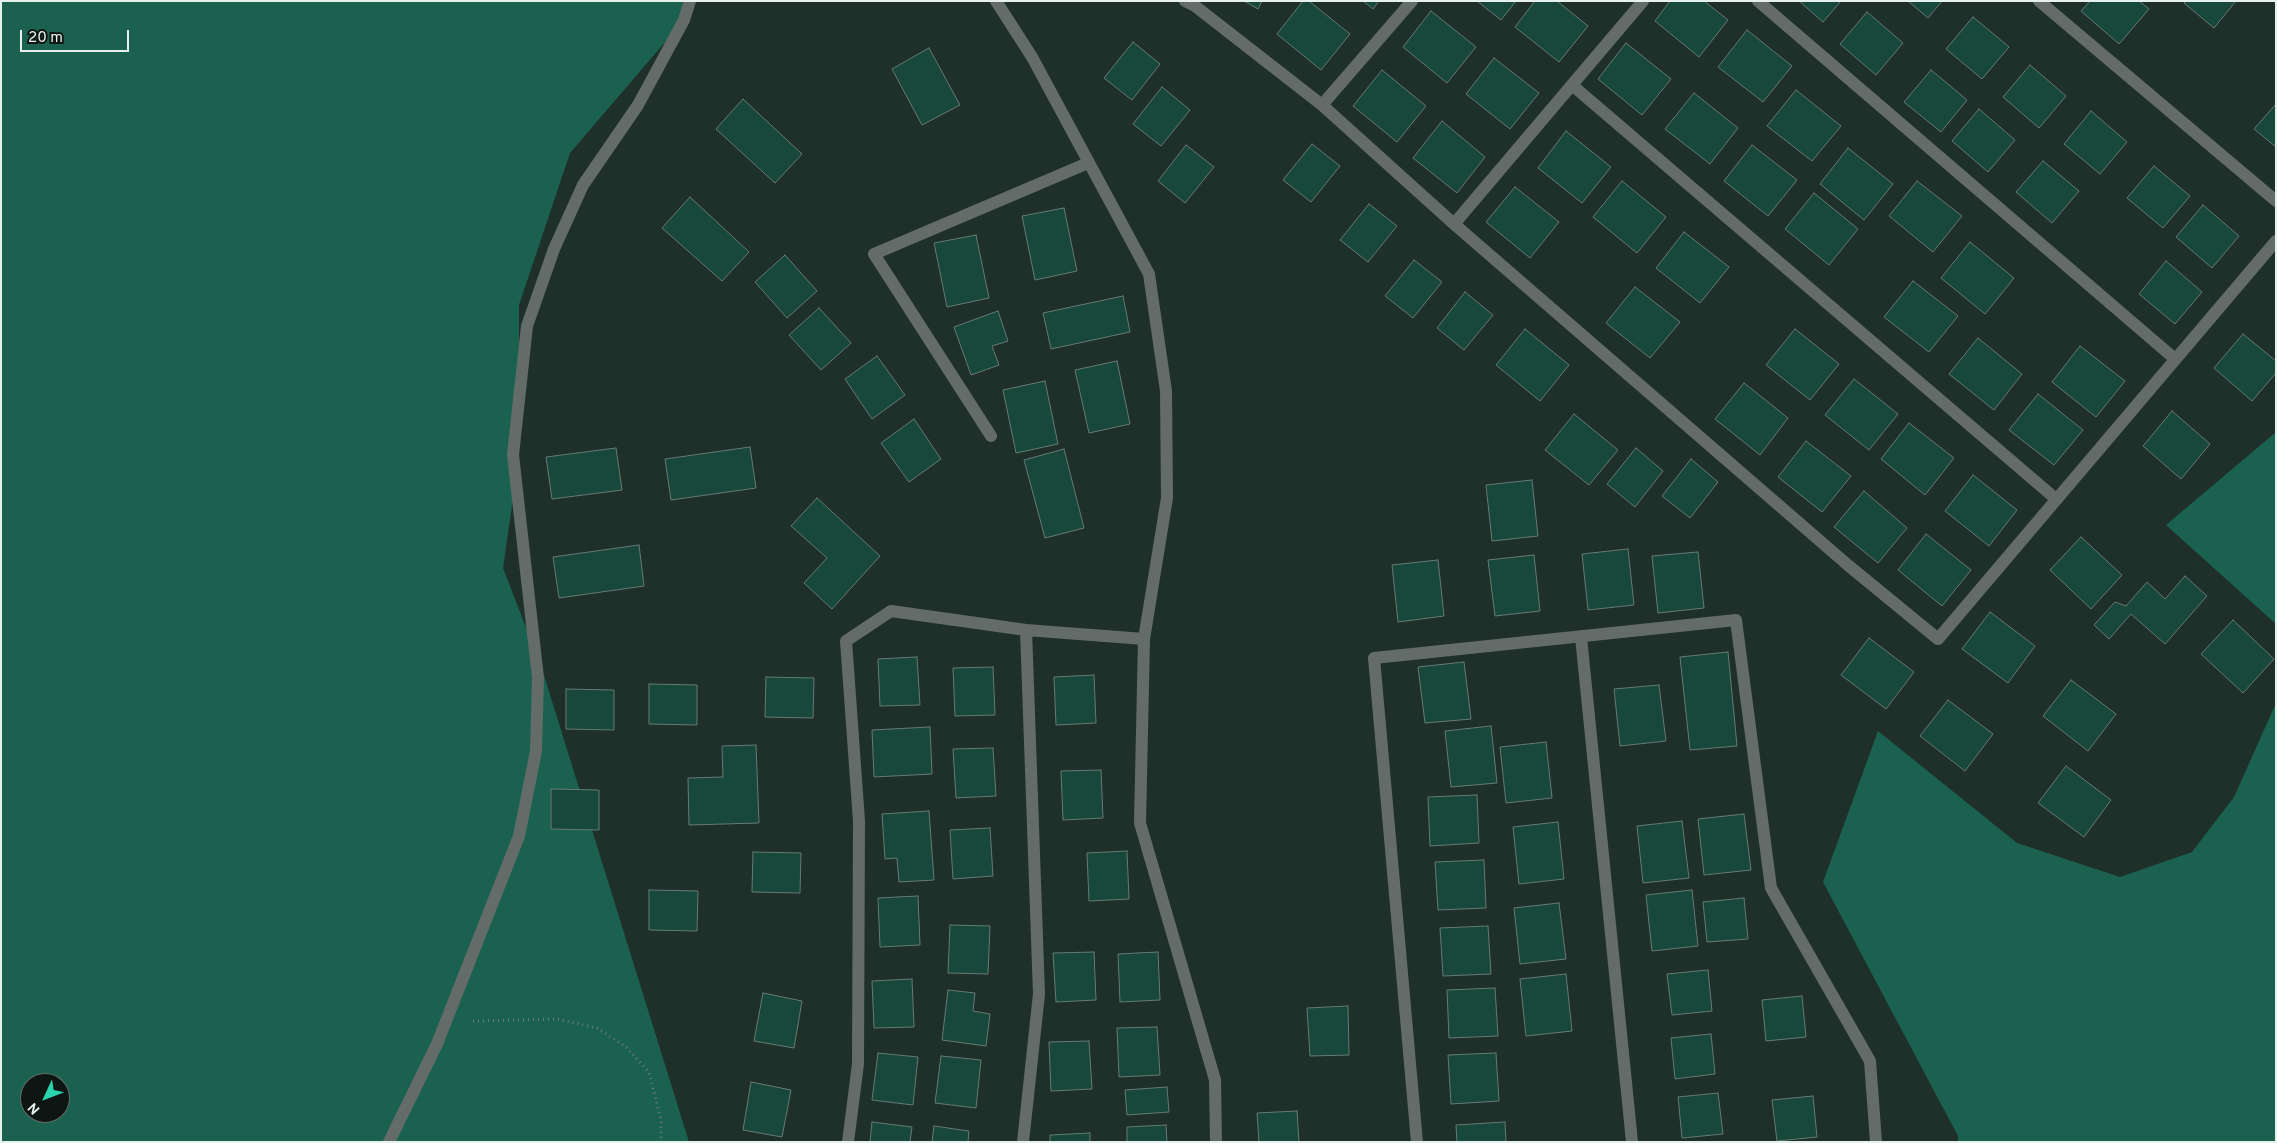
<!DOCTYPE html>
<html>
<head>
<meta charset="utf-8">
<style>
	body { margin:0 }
	#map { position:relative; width:2277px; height:1143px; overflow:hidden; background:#1f302a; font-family:Overpass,sans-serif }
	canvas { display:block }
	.frame { position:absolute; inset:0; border:2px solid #e6f1ed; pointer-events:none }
	.north { position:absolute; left:20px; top:1073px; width:50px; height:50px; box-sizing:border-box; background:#0e1613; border:1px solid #646e6a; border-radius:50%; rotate:227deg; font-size:14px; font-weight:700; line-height:20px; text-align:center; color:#e6f1ed }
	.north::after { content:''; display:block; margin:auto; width:18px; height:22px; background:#29d5ac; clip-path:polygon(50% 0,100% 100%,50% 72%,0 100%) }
	.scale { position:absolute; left:20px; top:30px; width:109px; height:22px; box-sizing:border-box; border:2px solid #e6f1ed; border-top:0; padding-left:6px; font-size:15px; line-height:18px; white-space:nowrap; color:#e6f1ed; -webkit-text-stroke:4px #0e1613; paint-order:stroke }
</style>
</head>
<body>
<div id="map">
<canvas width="2277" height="1143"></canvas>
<div class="frame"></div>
<div class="north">N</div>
<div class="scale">20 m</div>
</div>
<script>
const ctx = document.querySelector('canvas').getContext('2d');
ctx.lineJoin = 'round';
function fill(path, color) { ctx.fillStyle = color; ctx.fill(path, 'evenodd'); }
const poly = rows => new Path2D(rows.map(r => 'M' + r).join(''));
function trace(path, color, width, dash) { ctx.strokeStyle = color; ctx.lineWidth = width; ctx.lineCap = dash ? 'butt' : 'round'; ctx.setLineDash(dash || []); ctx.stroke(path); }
fill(poly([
	[1,1,688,1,684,20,570,153,519,305,519,457,503,568,542,669,689,1142,1,1142],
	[30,1083,60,1083,60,1113,30,1113],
	[2276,432,2276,624,2166,525],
	[2276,703,2276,1142,1958,1142,1958,1136,1823,882,1878,731,2017,843,2120,877,2192,852,2234,797]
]), '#1b614f');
const building = poly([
	[1244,1,1262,1,1258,9,1244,1],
	[1303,1,1309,1,1350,34,1321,70,1277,34,1303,1],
	[1363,1,1379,1,1373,9,1363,1],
	[1477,1,1516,1,1501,20,1477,1],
	[1535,1,1557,1,1588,26,1559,62,1515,27,1535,1],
	[1670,1,1704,1,1728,20,1699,57,1655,21,1670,1],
	[1799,1,1841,1,1823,22,1799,1],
	[1908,1,1942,1,1928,18,1908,1],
	[2090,1,2139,1,2149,9,2119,44,2081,11,2090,1],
	[2186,1,2236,1,2214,28,2184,3,2186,1],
	[1431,11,1476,47,1447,83,1403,47,1431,11],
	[1867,12,1903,43,1876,75,1840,44,1867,12],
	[1973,17,2009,47,1982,79,1946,49,1973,17],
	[1747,30,1792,66,1763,102,1718,67,1747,30],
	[1133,42,1160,64,1132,100,1104,78,1133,42],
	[1626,43,1671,79,1642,115,1598,79,1626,43],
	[929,48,960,105,922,125,892,69,929,48],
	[1494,58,1539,93,1510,129,1466,94,1494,58],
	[2030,65,2066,96,2039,128,2003,97,2030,65],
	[1382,70,1426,106,1397,142,1353,106,1382,70],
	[1931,70,1967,100,1941,132,1904,102,1931,70],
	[1162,87,1190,110,1161,146,1133,124,1162,87],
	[1796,90,1841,126,1812,161,1767,126,1796,90],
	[1694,93,1738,128,1710,164,1665,129,1694,93],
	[743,99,802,154,775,183,716,129,743,99],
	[2276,104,2276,147,2254,129,2276,104],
	[1979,109,2015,140,1988,172,1952,141,1979,109],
	[2091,111,2127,142,2100,174,2064,144,2091,111],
	[1442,121,1485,157,1457,193,1413,158,1442,121],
	[1566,131,1611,167,1582,203,1538,168,1566,131],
	[1312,144,1340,166,1311,202,1283,180,1312,144],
	[1186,145,1214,167,1185,203,1158,181,1186,145],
	[1752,145,1797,180,1768,216,1724,181,1752,145],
	[1848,148,1893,184,1864,220,1820,184,1848,148],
	[2043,161,2079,191,2052,223,2016,192,2043,161],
	[2154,166,2190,196,2163,228,2127,198,2154,166],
	[1622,181,1666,217,1637,253,1593,217,1622,181],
	[1917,181,1962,216,1933,252,1889,216,1917,181],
	[1515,187,1559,222,1530,258,1486,222,1515,187],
	[1814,193,1858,229,1829,265,1785,229,1814,193],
	[690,197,749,252,722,281,662,228,690,197],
	[1369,204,1397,226,1368,262,1340,240,1369,204],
	[2203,205,2239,236,2212,268,2176,237,2203,205],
	[1064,208,1077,271,1035,280,1022,216,1064,208],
	[1684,232,1729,267,1700,303,1656,268,1684,232],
	[976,235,989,298,947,307,934,243,976,235],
	[1970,242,2014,278,1985,314,1941,278,1970,242],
	[785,255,817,291,787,318,755,282,785,255],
	[1414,260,1442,282,1413,318,1385,296,1414,260],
	[2166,261,2202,292,2175,324,2139,294,2166,261],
	[1913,281,1958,316,1929,352,1884,317,1913,281],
	[1635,287,1680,322,1650,358,1606,323,1635,287],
	[1465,292,1493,315,1464,350,1437,328,1465,292],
	[1123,296,1130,332,1051,349,1043,313,1123,296],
	[819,308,851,343,821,370,789,335,819,308],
	[998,311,1008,341,992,346,999,365,971,375,954,327,998,311],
	[1525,329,1569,365,1540,401,1496,365,1525,329],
	[1795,329,1839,364,1810,400,1766,365,1795,329],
	[2243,334,2276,361,2276,373,2252,401,2214,368,2243,334],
	[1978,338,2022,374,1994,410,1949,374,1978,338],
	[2080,346,2125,381,2096,417,2052,382,2080,346],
	[877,356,905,395,872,419,845,379,877,356],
	[1117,361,1130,424,1089,433,1075,370,1117,361],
	[1854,379,1898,414,1869,450,1825,415,1854,379],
	[1045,381,1058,444,1016,453,1003,390,1045,381],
	[1744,383,1788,418,1760,455,1715,419,1744,383],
	[2038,394,2083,430,2054,465,2009,430,2038,394],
	[2172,411,2210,444,2181,479,2143,446,2172,411],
	[1574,414,1618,450,1589,485,1545,450,1574,414],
	[914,419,941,459,909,482,881,443,914,419],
	[1909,423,1954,458,1925,495,1881,459,1909,423],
	[1806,441,1851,476,1822,512,1778,477,1806,441],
	[750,447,756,488,671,500,665,459,750,447],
	[616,448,622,490,552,499,546,457,616,448],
	[1636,448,1663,471,1635,507,1607,484,1636,448],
	[1064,449,1084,528,1045,538,1024,460,1064,449],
	[1691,459,1718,482,1690,518,1662,496,1691,459],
	[1973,475,2017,510,1989,546,1945,511,1973,475],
	[1532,480,1538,536,1492,541,1486,485,1532,480],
	[1864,491,1907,528,1878,563,1834,527,1864,491],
	[817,498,880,556,832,609,804,583,827,558,791,526,817,498],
	[1926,534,1971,570,1942,606,1898,570,1926,534],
	[2081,537,2122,575,2091,609,2050,570,2081,537],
	[639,545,644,586,559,598,553,557,639,545],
	[1628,549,1634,605,1588,610,1582,554,1628,549],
	[1698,552,1704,608,1658,613,1652,556,1698,552],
	[1534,555,1540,611,1495,616,1488,560,1534,555],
	[1438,560,1444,616,1398,622,1392,565,1438,560],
	[2185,576,2207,596,2165,644,2131,614,2109,639,2094,625,2115,602,2126,606,2147,582,2165,599,2185,576],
	[1990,612,2035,646,2008,683,1962,649,1990,612],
	[2233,620,2274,659,2243,693,2201,654,2233,620],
	[1869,638,1914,672,1886,709,1841,675,1869,638],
	[1728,652,1737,746,1690,750,1680,657,1728,652],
	[917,657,920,705,880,706,878,659,917,657],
	[1464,662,1471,719,1425,723,1418,667,1464,662],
	[993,667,995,715,955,716,953,668,993,667],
	[1094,675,1096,723,1056,725,1054,677,1094,675],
	[766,677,814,678,813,718,765,717,766,677],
	[2071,680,2116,714,2088,751,2043,716,2071,680],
	[649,684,697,685,697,725,649,724,649,684],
	[1659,685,1666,741,1620,746,1614,689,1659,685],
	[566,689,614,690,614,730,566,729,566,689],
	[1948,700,1993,734,1965,771,1920,736,1948,700],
	[1491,726,1497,783,1451,787,1445,731,1491,726],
	[930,727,932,774,874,777,872,730,930,727],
	[1546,742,1552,798,1506,803,1500,747,1546,742],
	[756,745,759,823,689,825,688,778,723,777,722,746,756,745],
	[993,748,996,796,956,798,953,749,993,748],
	[2066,766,2111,800,2084,837,2038,803,2066,766],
	[1101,770,1103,818,1063,820,1061,771,1101,770],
	[551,789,599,790,599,830,551,829,551,789],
	[1477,795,1479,843,1430,846,1428,797,1477,795],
	[929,811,934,880,899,882,897,858,885,859,882,814,929,811],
	[1744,814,1751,870,1704,875,1698,819,1744,814],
	[1682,821,1689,878,1643,883,1637,826,1682,821],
	[1558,822,1564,879,1519,884,1513,827,1558,822],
	[990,828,993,876,953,879,950,830,990,828],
	[1127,851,1129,899,1089,901,1087,853,1127,851],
	[753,852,801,853,800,893,752,892,753,852],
	[1484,860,1486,908,1438,910,1435,862,1484,860],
	[649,890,698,891,697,931,649,930,649,890],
	[1692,890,1698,946,1652,951,1646,895,1692,890],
	[918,896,920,945,880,947,878,898,918,896],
	[1744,898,1748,939,1707,942,1703,902,1744,898],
	[1559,903,1566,959,1520,964,1514,908,1559,903],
	[950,925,990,926,988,974,948,973,950,925],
	[1488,926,1491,974,1443,976,1440,928,1488,926],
	[1094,952,1096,1000,1056,1002,1053,953,1094,952],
	[1158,952,1160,1000,1120,1002,1118,954,1158,952],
	[1708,970,1712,1011,1672,1015,1667,974,1708,970],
	[1566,974,1572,1031,1526,1036,1520,979,1566,974],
	[912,979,914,1027,874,1028,872,981,912,979],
	[1495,988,1498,1036,1449,1038,1447,990,1495,988],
	[948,990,975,993,973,1011,990,1014,986,1046,942,1040,948,990],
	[763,993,802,1001,794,1048,754,1041,763,993],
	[1802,996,1806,1037,1766,1041,1762,1000,1802,996],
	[1348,1006,1349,1055,1310,1056,1307,1008,1348,1006],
	[1157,1027,1160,1075,1119,1077,1117,1028,1157,1027],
	[1711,1034,1715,1074,1675,1079,1671,1038,1711,1034],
	[1089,1041,1092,1089,1051,1091,1049,1042,1089,1041],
	[878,1053,918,1057,913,1105,872,1100,878,1053],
	[1496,1053,1499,1101,1451,1104,1448,1055,1496,1053],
	[941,1056,981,1060,976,1108,935,1103,941,1056],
	[751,1082,791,1090,782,1137,743,1130,751,1082],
	[1167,1087,1169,1112,1127,1115,1125,1090,1167,1087],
	[1718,1093,1723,1134,1682,1138,1678,1097,1718,1093],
	[1813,1096,1817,1137,1777,1141,1772,1100,1813,1096],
	[1297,1111,1299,1142,1259,1142,1257,1113,1297,1111],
	[872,1122,912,1127,910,1142,870,1142,872,1122],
	[1505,1122,1506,1142,1457,1142,1456,1125,1505,1122],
	[1166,1125,1167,1142,1127,1142,1127,1127,1166,1125],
	[934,1126,969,1131,968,1142,932,1142,934,1126],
	[1090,1133,1090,1142,1050,1142,1050,1135,1090,1133]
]);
fill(building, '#17483b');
trace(building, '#677a73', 1);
trace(poly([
	[473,1021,557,1019,597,1028,626,1047,649,1072,661,1120,661,1142]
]), '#6e7c77', 3, [1, 4]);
trace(poly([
	[996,1,1032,57,1149,274,1166,391,1167,498,1144,639,1140,823,1215,1080,1216,1142],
	[1185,1,1195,6,1322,105,1454,224,1849,566,1938,639,2276,241],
	[1758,1,2175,359],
	[2039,1,2276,201],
	[1572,85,2056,499],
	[1322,105,1412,1],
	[1454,224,1643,1],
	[991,436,874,254,1088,163],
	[1581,637,1632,1142],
	[389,1142,437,1044,519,836,536,751,538,678,513,455,527,326,554,249,583,185,638,105,684,20,690,1],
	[848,1142,858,1064,859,821,846,641,891,611,1026,630,1144,639],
	[1023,1142,1039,994,1026,630],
	[1417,1142,1374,658,1736,620,1771,888,1870,1061,1876,1142]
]), '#646c69', 12);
</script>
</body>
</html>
